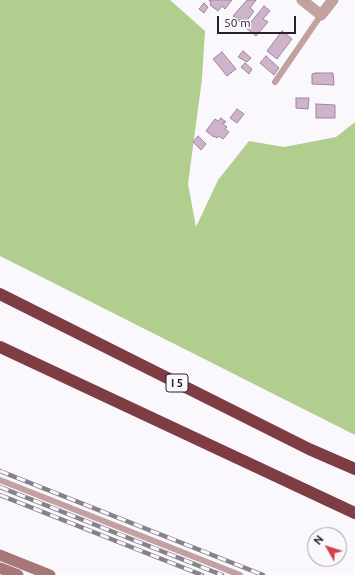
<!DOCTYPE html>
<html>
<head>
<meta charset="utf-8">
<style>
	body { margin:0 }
	#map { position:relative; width:355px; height:575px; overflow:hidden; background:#faf7fd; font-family:Ubuntu,sans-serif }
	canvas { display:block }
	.north { position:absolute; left:307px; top:527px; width:40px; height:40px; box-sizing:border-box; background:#faf7fd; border:1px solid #a6a1a9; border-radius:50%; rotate:309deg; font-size:11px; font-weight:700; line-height:16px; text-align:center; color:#27212b }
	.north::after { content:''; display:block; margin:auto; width:14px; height:18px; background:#d2424b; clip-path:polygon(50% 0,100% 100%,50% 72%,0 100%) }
	.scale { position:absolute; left:217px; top:16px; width:79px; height:18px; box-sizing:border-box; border:2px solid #27212b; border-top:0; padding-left:5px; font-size:12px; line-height:14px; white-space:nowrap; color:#27212b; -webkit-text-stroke:3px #faf7fd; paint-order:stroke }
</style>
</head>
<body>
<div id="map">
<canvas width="355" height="575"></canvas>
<div class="north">N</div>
<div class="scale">50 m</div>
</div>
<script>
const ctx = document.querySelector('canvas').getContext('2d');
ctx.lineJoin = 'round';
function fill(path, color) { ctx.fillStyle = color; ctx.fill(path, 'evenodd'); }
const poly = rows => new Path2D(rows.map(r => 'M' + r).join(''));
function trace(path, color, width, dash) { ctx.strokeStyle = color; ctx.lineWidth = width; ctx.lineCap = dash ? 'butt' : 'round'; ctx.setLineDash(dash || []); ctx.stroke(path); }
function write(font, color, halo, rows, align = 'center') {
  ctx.font = font + ' Ubuntu,sans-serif'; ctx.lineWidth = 4; ctx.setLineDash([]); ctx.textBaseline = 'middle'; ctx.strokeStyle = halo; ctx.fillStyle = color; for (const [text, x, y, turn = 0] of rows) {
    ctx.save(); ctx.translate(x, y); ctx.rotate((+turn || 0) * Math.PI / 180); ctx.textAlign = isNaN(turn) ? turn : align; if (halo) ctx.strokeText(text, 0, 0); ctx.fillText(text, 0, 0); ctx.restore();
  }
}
fill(poly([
	[0,0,170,0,205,31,202,79,188,184,196,227,218,180,249,141,284,147,336,137,355,122,355,435,0,256]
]), '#b2ce8f');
const building = poly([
	[209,0,232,0,225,9,222,6,218,11,210,5,211,3,209,0],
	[247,0,256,0,250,8,254,11,244,25,233,16,247,0],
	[204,3,208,7,204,13,199,9,204,3],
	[264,6,270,11,263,19,268,22,256,36,246,28,264,6],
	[282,31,292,39,277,59,267,51,282,31],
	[243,51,251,58,247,62,238,57,243,51],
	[222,52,236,69,227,76,213,59,222,52],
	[266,56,279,68,274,75,260,63,266,56],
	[245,63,252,69,249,74,241,67,245,63],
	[316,73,333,73,334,85,312,84,312,74,316,73],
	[296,98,309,98,308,109,296,108,296,98],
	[316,104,335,105,335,118,316,118,316,104],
	[237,109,244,114,237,123,230,118,237,109],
	[221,118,226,122,222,123,227,127,225,129,229,132,223,139,219,136,217,138,214,136,214,137,206,131,215,119,218,121,221,118],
	[198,136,206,144,201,150,193,142,198,136]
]);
fill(building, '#ceb4ca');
trace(building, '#9e869a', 1);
trace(poly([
	[275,82,321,15],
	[0,480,240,575]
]), '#c3a1a1', 6);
trace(poly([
	[302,0,321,15,333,0]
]), '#c3a1a1', 11);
trace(poly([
	[0,555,50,575],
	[0,568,18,575]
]), '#a67678', 11);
trace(poly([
	[0,294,309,449,355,469],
	[0,347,355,513]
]), '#7d3d42', 12);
const rail = poly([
	[0,471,263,575],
	[0,487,222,575],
	[0,495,202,575]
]);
trace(rail, '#86828a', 4.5);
trace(rail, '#faf7fd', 3, [9]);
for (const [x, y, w] of [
	[177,383,22]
]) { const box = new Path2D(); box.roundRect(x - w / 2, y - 9, w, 18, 3); ctx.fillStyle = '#faf7fd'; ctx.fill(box); trace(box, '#27212b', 1); }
write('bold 11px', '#27212b', null, [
	["I 5",177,383]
]);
</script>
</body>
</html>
